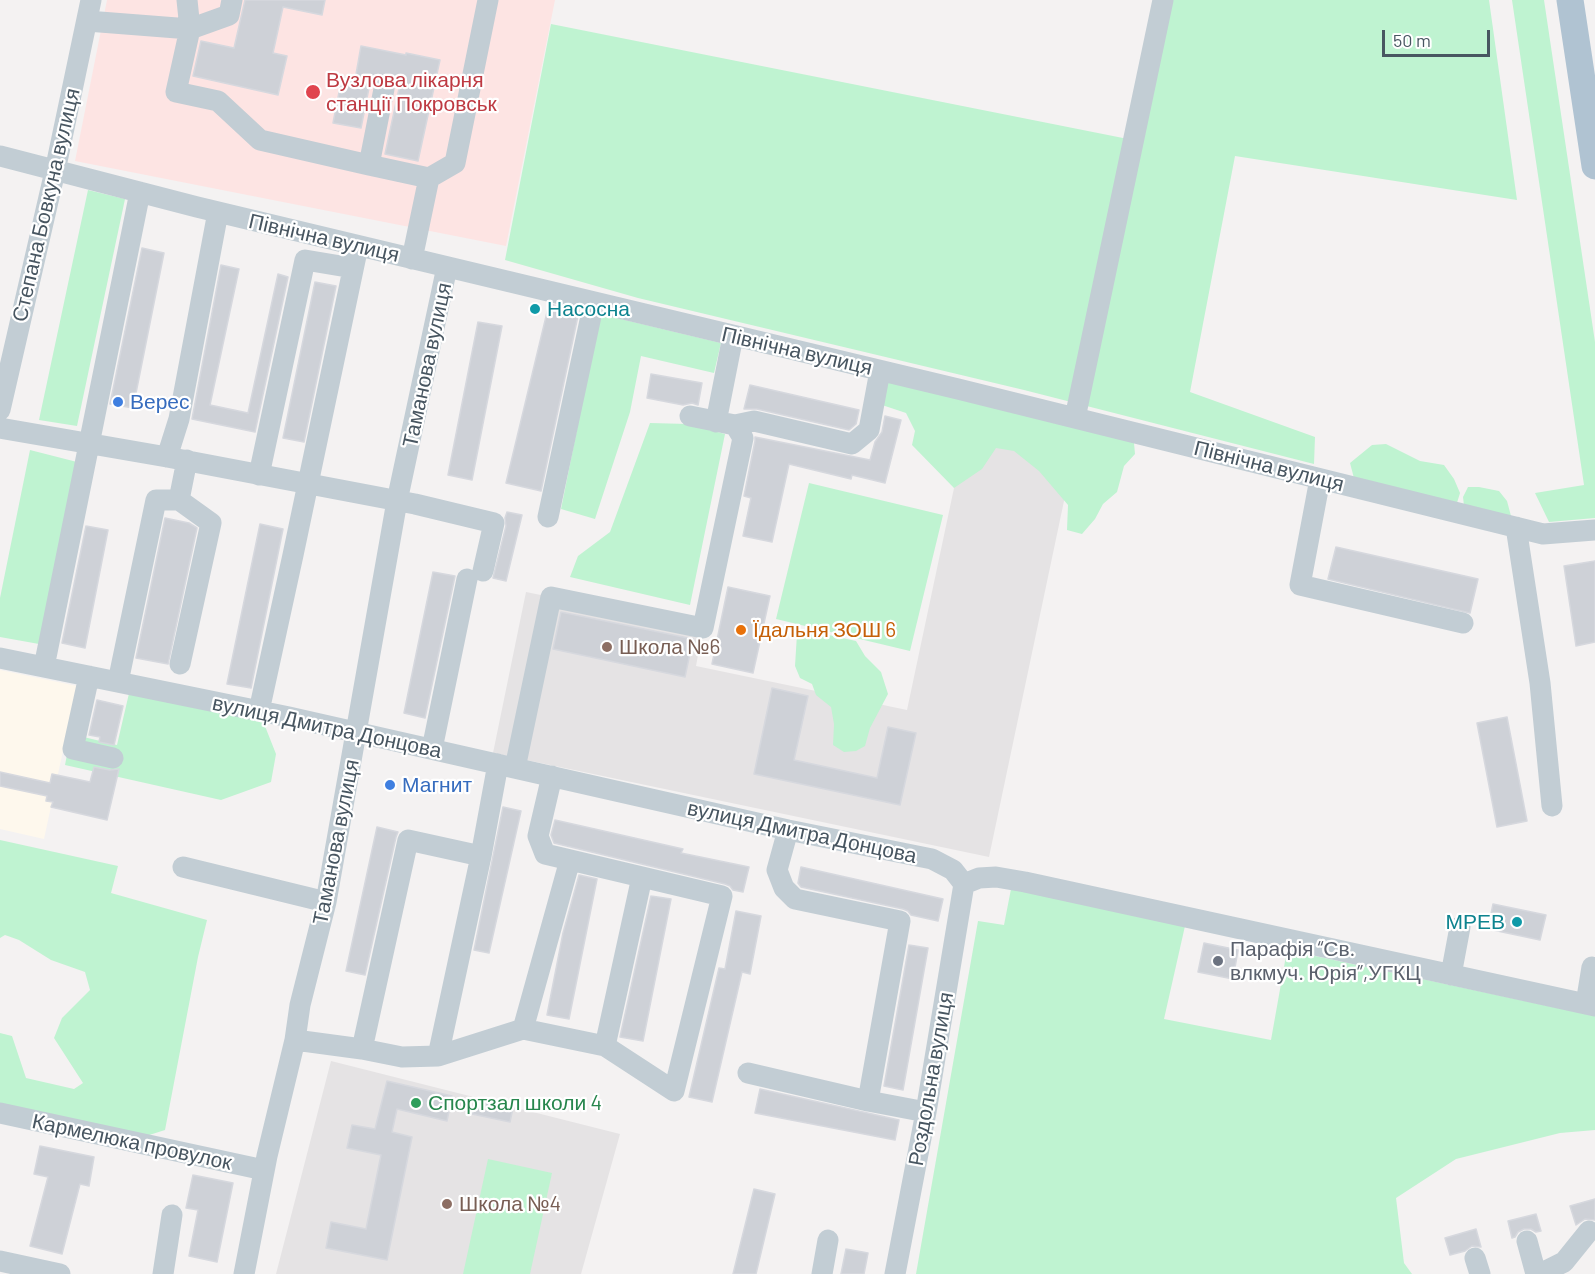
<!DOCTYPE html>
<html>
<head>
<meta charset="utf-8">
<style>
	body { margin:0 }
	#map { position:relative; width:1595px; height:1274px; overflow:hidden; background:#f4f2f2; font-family:Barlow,sans-serif }
	canvas { display:block }
	.scale { position:absolute; left:1382px; top:30px; width:108px; height:27px; box-sizing:border-box; border:3px solid #485661; border-top:0; padding-left:8px; font-size:18px; line-height:21px; white-space:nowrap; color:#485661; -webkit-text-stroke:4px #fff; paint-order:stroke }
</style>
</head>
<body>
<div id="map">
<canvas width="1595" height="1274"></canvas>
<div class="scale">50 m</div>
</div>
<script>
const ctx = document.querySelector('canvas').getContext('2d');
ctx.lineJoin = 'round';
function fill(path, color) { ctx.fillStyle = color; ctx.fill(path, 'evenodd'); }
const poly = rows => new Path2D(rows.map(r => 'M' + r).join(''));
function trace(path, color, width, dash) { ctx.strokeStyle = color; ctx.lineWidth = width; ctx.lineCap = dash ? 'butt' : 'round'; ctx.setLineDash(dash || []); ctx.stroke(path); }
function write(font, color, halo, rows, align = 'center') {
  ctx.font = font + ' Barlow,sans-serif'; ctx.lineWidth = 4.5; ctx.setLineDash([]); ctx.textBaseline = 'middle'; ctx.strokeStyle = halo; ctx.fillStyle = color; for (const [text, x, y, turn = 0] of rows) {
    ctx.save(); ctx.translate(x, y); ctx.rotate((+turn || 0) * Math.PI / 180); ctx.textAlign = isNaN(turn) ? turn : align; if (halo) ctx.strokeText(text, 0, 0); ctx.fillText(text, 0, 0); ctx.restore();
  }
}
fill(poly([
	[0,670,77,686,44,839,0,829]
]), '#fef8ed');
fill(poly([
	[968,422,1076,444,989,857,493,753,526,592,703,628,696,666,907,710],
	[331,1061,620,1134,581,1274,276,1274]
]), '#e5e3e4');
fill(poly([
	[107,0,555,0,506,246,75,161]
]), '#fde4e3');
fill(poly([
	[1158,0,1489,0,1517,200,1235,156,1190,392,1315,437,1314,464,1024,390,638,298,505,260,551,24,1133,140],
	[1512,0,1544,0,1595,342,1595,518,1549,522,1535,493,1584,485],
	[88,190,125,199,77,426,39,420],
	[600,314,721,343,714,373,641,356,630,412,595,519,561,509],
	[887,379,1120,437,1134,443,1135,454,1124,466,1117,492,1103,504,1095,519,1082,534,1067,530,1068,505,1039,471,1014,451,996,448,982,469,954,488,912,445,915,431,906,413,882,405],
	[650,423,688,424,725,434,690,605,570,577,578,556,610,532],
	[1386,444,1420,461,1444,465,1454,479,1460,493,1456,506,1355,482,1350,463,1372,445],
	[30,450,77,462,39,644,0,637,0,598],
	[809,483,943,515,910,651,776,619],
	[1468,487,1479,487,1499,491,1507,501,1511,516,1464,506,1463,497],
	[806,630,856,641,865,656,881,672,888,694,870,728,865,746,856,751,844,752,833,745,834,724,831,707,816,695,812,684,800,678,795,666,797,634],
	[130,689,261,716,276,754,271,782,221,800,65,765,71,734,117,745],
	[0,840,118,866,111,893,207,920,198,957,165,1130,143,1137,0,1105,0,1033,12,1036,26,1078,74,1089,83,1083,54,1038,62,1018,90,990,85,972,51,960,19,940,5,935,0,938],
	[1011,889,1185,926,1164,1019,1271,1040,1287,950,1595,1016,1595,1130,1560,1133,1456,1159,1396,1198,1404,1263,1412,1274,916,1274,978,921,1004,925],
	[488,1159,552,1173,530,1274,463,1274]
]), '#bff3d1');
const building = poly([
	[245,0,325,0,322,15,283,7,273,53,287,56,278,95,193,76,201,41,234,48,245,0],
	[361,46,406,55,406,53,440,60,418,161,385,154,400,84,395,83,392,79,387,77,380,77,377,79,371,78,361,128,333,123,342,77,355,80,361,46],
	[142,248,164,253,133,408,110,404,142,248],
	[221,265,239,269,210,405,248,413,278,274,288,277,255,432,192,419,221,265],
	[315,282,336,286,304,442,283,438,315,282],
	[549,304,579,311,541,491,506,483,549,304],
	[478,322,502,326,472,480,448,475,478,322],
	[651,374,702,383,698,405,692,403,683,405,647,398,651,374],
	[750,385,859,410,856,424,849,430,757,409,744,409,750,385],
	[885,416,901,420,885,483,852,475,851,479,789,464,772,542,743,536,751,498,744,496,755,441,755,437,870,460,875,442,882,432,885,416],
	[507,512,522,515,506,581,493,578,506,526,505,518,507,512],
	[165,518,189,523,197,528,168,664,136,658,165,518],
	[260,524,283,529,251,688,227,684,260,524],
	[86,526,108,530,85,648,62,643,86,526],
	[1336,547,1478,579,1470,613,1328,579,1336,547],
	[1595,561,1595,642,1576,646,1564,566,1595,561],
	[433,572,455,576,425,718,404,713,433,572],
	[728,587,770,596,753,673,712,664,728,587],
	[561,612,693,639,685,677,553,649,561,612],
	[772,688,808,696,794,760,877,778,888,727,916,733,900,805,754,774,772,688],
	[97,700,123,706,114,745,99,742,100,737,89,735,97,700],
	[1507,717,1527,821,1497,827,1477,723,1507,717],
	[94,767,110,770,119,769,107,820,51,807,53,802,46,801,47,796,0,786,0,772,50,783,52,774,90,782,94,767],
	[503,807,521,811,489,953,474,950,503,807],
	[555,820,683,849,681,853,749,867,743,892,733,890,730,886,725,884,554,843,551,835,555,820],
	[377,827,398,832,396,837,365,975,346,971,377,827],
	[801,867,943,899,938,921,911,915,908,911,903,909,801,887,798,883,801,867],
	[579,875,597,879,569,1019,547,1015,563,933,579,875],
	[651,896,671,899,643,1041,620,1037,651,896],
	[1493,904,1546,915,1540,940,1488,929,1493,904],
	[736,911,761,916,750,974,742,972,712,1102,689,1097,719,968,725,969,736,911],
	[1204,943,1238,950,1233,979,1198,972,1204,943],
	[909,945,928,948,903,1090,884,1086,909,945],
	[387,1081,452,1096,447,1121,397,1109,392,1132,412,1137,387,1260,326,1248,331,1222,366,1229,381,1155,347,1148,352,1125,375,1129,387,1081],
	[760,1089,899,1120,895,1140,755,1113,760,1089],
	[475,1100,513,1108,510,1122,472,1114,475,1100],
	[40,1146,94,1157,89,1186,80,1184,62,1254,30,1246,48,1177,34,1174,40,1146],
	[193,1175,233,1183,217,1262,189,1256,198,1210,186,1208,193,1175],
	[754,1189,775,1194,756,1274,733,1274,754,1189],
	[1595,1199,1595,1220,1585,1219,1576,1225,1570,1206,1595,1199],
	[1536,1214,1541,1231,1536,1232,1531,1229,1524,1229,1518,1232,1515,1237,1512,1238,1508,1221,1536,1214],
	[1476,1229,1481,1247,1472,1246,1465,1251,1450,1255,1445,1238,1476,1229],
	[846,1249,868,1253,864,1274,841,1274,846,1249]
]);
fill(building, '#ced1d7');
trace(building, '#d6d8de', 1.5);
trace(poly([
	[232,0,229,15,190,29,176,92,218,101,260,140,369,165],
	[87,21,190,29,187,0],
	[384,89,369,165,429,178],
	[0,156,197,207,958,389,1543,534,1595,530],
	[412,259,429,178,455,163,488,0],
	[0,410,55,171,91,0],
	[690,416,735,425,754,421,852,444,869,430,880,371],
	[1075,418,1163,0],
	[716,422,733,336],
	[0,428,167,457,415,504,494,523,483,571],
	[167,457,179,419,218,212],
	[259,475,305,260,353,268],
	[1320,479,1300,585,1463,623],
	[548,517,594,302],
	[1516,527,1540,683,1552,806],
	[0,658,289,717,788,830,932,859,953,870,964,884,979,878,996,877,1025,882,1595,1006],
	[180,664,211,523,179,500,187,460],
	[44,667,140,192],
	[89,676,73,749,113,758],
	[118,682,156,500,179,500],
	[259,711,293,555,358,246],
	[432,749,467,579],
	[515,768,551,597,703,628,743,438,735,425],
	[788,830,777,870,784,888,795,899,900,921,868,1101,926,1112],
	[183,867,326,902],
	[1451,975,1460,927],
	[1586,1004,1592,967],
	[523,1029,570,860],
	[295,1040,362,1049,402,1057,438,1056,523,1029,605,1046,674,1091,722,896,545,854,538,836,552,776],
	[605,1046,642,877],
	[362,1049,408,840,481,856],
	[438,1056,481,856,498,764],
	[748,1073,868,1101],
	[0,1113,264,1170],
	[1527,1241,1536,1274],
	[1475,1258,1480,1274],
	[0,1261,60,1274],
	[163,1274,172,1215],
	[244,1274,267,1156,295,1040,300,1005,326,902,397,501,447,267],
	[822,1274,828,1240],
	[895,1274,926,1112,964,884],
	[1540,1274,1564,1262,1589,1231]
]), '#c2cdd4', 21);
trace(poly([
	[1570,0,1595,166]
]), '#b0c3d2', 27);
for (const [x, y, r, color] of [
	[313,92,8,"#e0444e"],
	[535,309,6,"#0f9aa8"],
	[118,402,6,"#3f7fe0"],
	[741,630,6,"#e8710a"],
	[607,647,6,"#8d6e63"],
	[390,785,6,"#3f7fe0"],
	[1517,922,6,"#0f9aa8"],
	[1218,961,6,"#6b7280"],
	[416,1103,6,"#2e9e5b"],
	[447,1204,6,"#8d6e63"]
]) { const dot = new Path2D(); dot.arc(x, y, r, 0, 2 * Math.PI); ctx.fillStyle = color; ctx.fill(dot); trace(dot, '#fff', 2); }
write('21px', '#be3a42', '#fff', [
	["Вузлова лікарня",326,80],
	["станції Покровськ",326,104]
], 'left');
write('21px', '#485661', '#fff', [
	["Степана Бовкуна вулиця",46,205,-77],
	["Північна вулиця",324,238,13],
	["Північна вулиця",797,351,13],
	["Таманова вулиця",427,365,-78],
	["Північна вулиця",1269,466,14],
	["вулиця Дмитра Донцова",327,727,12],
	["вулиця Дмитра Донцова",802,832,12],
	["Таманова вулиця",336,842,-79],
	["Роздольна вулиця",931,1079,-80],
	["Кармелюка провулок",132,1142,12]
]);
write('21px', '#0d838f', '#fff', [
	["Насосна",547,309],
	["МРЕВ",1505,922,"right"]
], 'left');
write('21px', '#366cbe', '#fff', [
	["Верес",130,402],
	["Магнит",402,785]
], 'left');
write('21px', '#c56008', '#fff', [
	["Їдальня ЗОШ 6",753,630]
], 'left');
write('21px', '#785e54', '#fff', [
	["Школа №6",619,647],
	["Школа №4",459,1204]
], 'left');
write('21px', '#5b616d', '#fff', [
	["Парафія “Св.",1230,949],
	["влкмуч. Юрія”,УГКЦ",1230,973]
], 'left');
write('21px', '#27864d', '#fff', [
	["Спортзал школи 4",428,1103]
], 'left');
</script>
</body>
</html>
